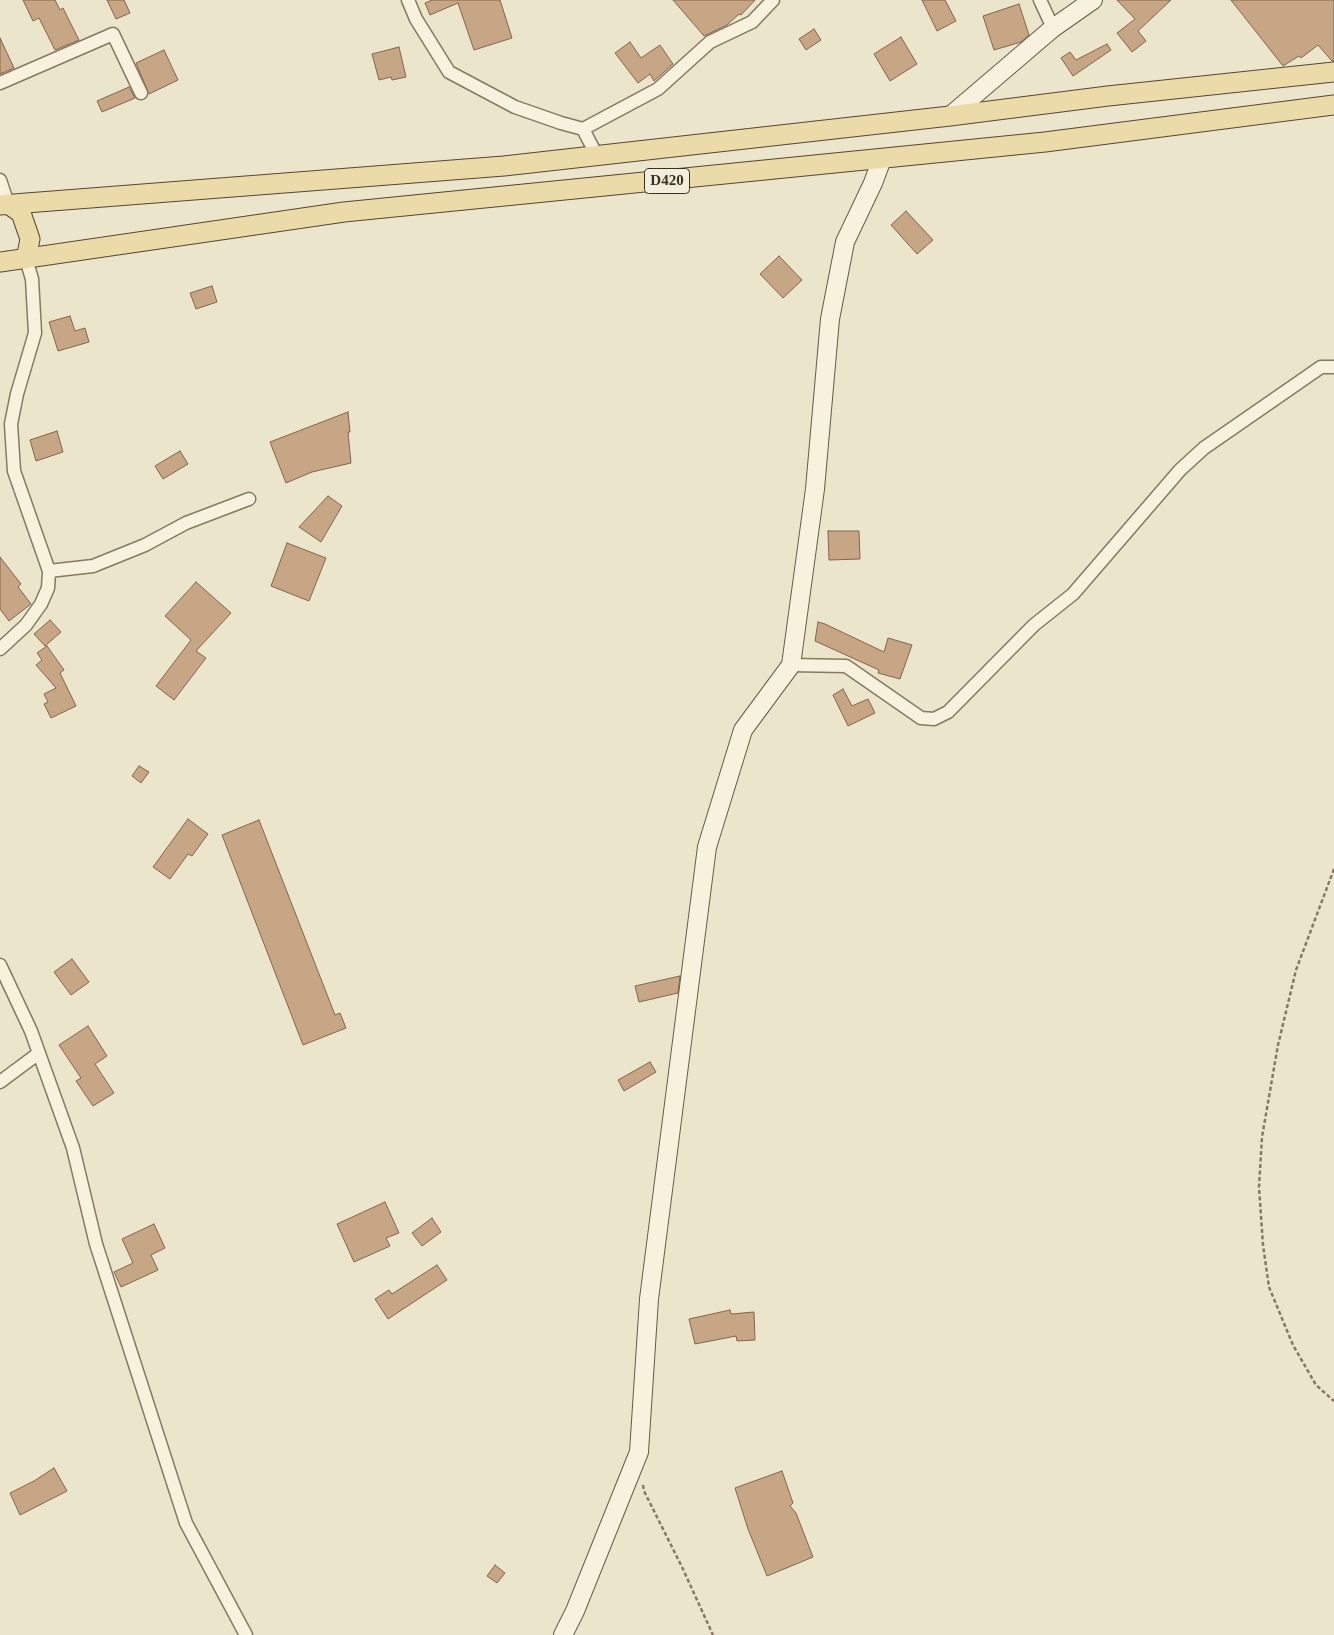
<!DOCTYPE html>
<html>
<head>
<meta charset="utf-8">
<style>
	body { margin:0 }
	canvas { display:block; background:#ebe5cc }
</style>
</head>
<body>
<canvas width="1334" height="1635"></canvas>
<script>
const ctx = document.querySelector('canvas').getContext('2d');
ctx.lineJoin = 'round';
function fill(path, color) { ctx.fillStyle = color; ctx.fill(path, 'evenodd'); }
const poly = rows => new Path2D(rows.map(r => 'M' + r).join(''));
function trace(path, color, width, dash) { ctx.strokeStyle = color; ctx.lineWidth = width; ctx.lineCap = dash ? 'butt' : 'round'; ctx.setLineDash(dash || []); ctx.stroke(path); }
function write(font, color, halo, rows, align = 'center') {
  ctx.font = font + ' Georgia,serif'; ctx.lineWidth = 4.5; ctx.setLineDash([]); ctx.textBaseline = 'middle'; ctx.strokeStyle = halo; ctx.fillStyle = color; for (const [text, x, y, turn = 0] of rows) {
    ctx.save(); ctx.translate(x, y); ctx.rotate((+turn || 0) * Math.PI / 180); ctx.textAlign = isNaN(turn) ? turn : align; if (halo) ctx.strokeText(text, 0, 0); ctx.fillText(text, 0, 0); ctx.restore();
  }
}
const building = poly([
	[23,0,55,0,60,10,63,8,79,40,55,50,39,18,33,21,23,0],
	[107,0,124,0,130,13,116,19,107,0],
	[432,0,500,0,512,38,474,50,458,3,430,15,425,3,432,0],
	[673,0,755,0,741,15,739,14,727,25,704,36,673,0],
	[922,0,945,0,956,21,937,31,922,0],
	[1117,0,1171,0,1138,31,1146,41,1132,52,1117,33,1135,19,1117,0],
	[1231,0,1334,0,1334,61,1332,61,1318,45,1301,58,1299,56,1283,66,1231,0],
	[1019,4,1029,35,1021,42,994,50,983,16,1019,4],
	[814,29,821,40,806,50,799,39,814,29],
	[901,37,917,64,890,81,874,54,901,37],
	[0,38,14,68,0,74,0,38],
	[630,42,641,58,660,45,673,64,654,81,650,74,638,83,615,53,630,42],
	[1107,44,1111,50,1073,76,1061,58,1070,52,1076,60,1107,44],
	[399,47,406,77,392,80,391,77,379,80,372,54,399,47],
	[164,50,178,80,149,94,136,63,164,50],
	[129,87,135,98,102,112,97,101,129,87],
	[906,211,933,240,917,254,891,225,906,211],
	[779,256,802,280,783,298,760,274,779,256],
	[212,286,217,302,196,309,190,293,212,286],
	[70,316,75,331,85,328,89,342,58,351,49,322,70,316],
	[348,412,350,432,348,432,351,463,312,472,286,483,270,442,348,412],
	[57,431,63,452,36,461,30,440,57,431],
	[180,451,188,464,163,479,155,466,180,451],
	[328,496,342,506,321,542,299,527,328,496],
	[828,531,859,531,860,559,829,560,828,531],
	[287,543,326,558,309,601,271,586,287,543],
	[0,557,21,584,18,587,31,604,9,621,0,609,0,557],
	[196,582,231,613,196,651,206,658,174,700,156,686,191,640,165,616,196,582],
	[50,620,61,632,45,646,34,634,50,620],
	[818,622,825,624,884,652,888,638,912,645,900,679,878,673,879,670,815,641,818,622],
	[47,646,64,670,60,673,76,706,51,718,44,704,48,702,44,694,56,688,36,665,42,660,37,653,47,646],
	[843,689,852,706,868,699,875,713,848,726,833,695,843,689],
	[139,766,149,772,141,783,132,776,139,766],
	[188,819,208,834,192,856,188,854,170,879,153,867,188,819],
	[259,820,335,1015,340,1013,346,1028,303,1045,222,835,259,820],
	[72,959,89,982,71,995,54,972,72,959],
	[680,976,678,993,639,1002,635,986,680,976],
	[88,1026,107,1056,95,1064,114,1093,93,1106,76,1081,81,1078,59,1045,88,1026],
	[650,1062,656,1072,624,1091,618,1080,650,1062],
	[385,1202,399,1233,386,1238,390,1246,354,1262,337,1224,385,1202],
	[432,1218,441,1232,422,1246,412,1233,432,1218],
	[154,1224,165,1248,151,1255,158,1270,121,1287,114,1272,133,1263,122,1239,154,1224],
	[437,1265,447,1280,388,1319,375,1299,389,1290,392,1294,437,1265],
	[730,1310,731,1314,754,1312,755,1340,737,1341,736,1336,695,1344,689,1319,730,1310],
	[54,1468,67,1491,20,1515,10,1493,34,1481,54,1468],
	[782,1471,793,1503,790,1506,796,1513,813,1557,767,1576,748,1529,735,1488,782,1471],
	[495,1565,505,1573,497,1583,487,1576,495,1565]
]);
fill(building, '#c6a685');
trace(building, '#846549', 1);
const street = poly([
	[408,0,416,19,449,72,515,107,561,123,583,129,597,156],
	[1040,0,1053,28],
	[0,83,113,34,141,93],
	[583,129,658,89,710,42,752,22,773,0],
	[0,180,8,204],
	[49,571,93,566,145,545,186,523,249,499],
	[0,649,26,625,41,604,48,588,49,571,14,471,11,424,17,394,35,333,32,279,26,259],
	[791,665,846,666,921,718,934,719,948,712,1034,625,1073,594,1180,470,1204,448,1321,367,1334,367],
	[0,965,31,1031,73,1148,96,1244,186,1523,246,1635],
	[0,1082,39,1053]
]);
const secondary = poly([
	[950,116,1053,28,1093,0],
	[563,1635,575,1611,639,1452,649,1299,707,847,743,730,791,665,815,489,830,319,845,242,873,183,882,159]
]);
const primary = poly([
	[8,204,21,213,30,239,26,259],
	[0,205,504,166,950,116,1108,96,1334,72],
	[0,262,344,212,1045,142,1334,105]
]);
trace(street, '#877961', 15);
trace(secondary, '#695a44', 20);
trace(primary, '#564734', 21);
trace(poly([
	[1334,869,1296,970,1278,1045,1262,1137,1259,1187,1263,1245,1269,1287,1293,1345,1316,1385,1334,1401],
	[643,1485,644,1491,682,1567,713,1635]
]), '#877961', 2.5, [4, 2.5]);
trace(street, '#f7f1de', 12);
trace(secondary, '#f7f1de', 18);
trace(primary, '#eadba8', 19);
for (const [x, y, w] of [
	[667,181,45]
]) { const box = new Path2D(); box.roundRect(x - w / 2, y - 12.5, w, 25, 4); ctx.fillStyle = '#f3eedb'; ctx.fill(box); trace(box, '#393023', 1); }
write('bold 15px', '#393023', null, [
	["D420",667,181]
]);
</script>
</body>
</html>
